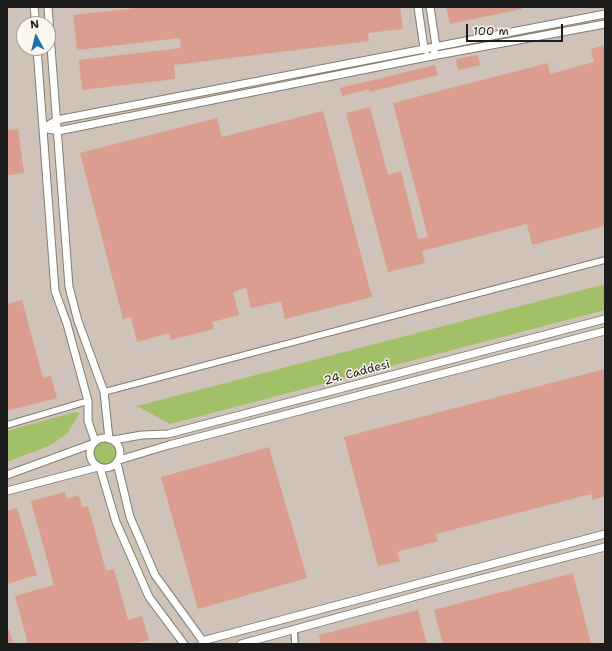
<!DOCTYPE html>
<html>
<head>
<meta charset="utf-8">
<style>
	body { margin:0 }
	#map { position:relative; width:612px; height:651px; overflow:hidden; background:#ecdfbd; font-family:"Shantell Sans",sans-serif }
	canvas { display:block }
	.frame { position:absolute; inset:0; border:8px solid #1c1c1c; pointer-events:none }
	.north { position:absolute; left:16px; top:16px; width:40px; height:40px; box-sizing:border-box; background:#fbf7ec; border:1px solid #a29f99; border-radius:50%; rotate:353deg; font-size:11px; font-weight:700; line-height:16px; text-align:center; color:#1c1c1c }
	.north::after { content:''; display:block; margin:auto; width:14px; height:18px; background:#1f6fb2; clip-path:polygon(50% 0,100% 100%,50% 72%,0 100%) }
	.scale { position:absolute; left:466px; top:24px; width:97px; height:18px; box-sizing:border-box; border:2px solid #1c1c1c; border-top:0; padding-left:5px; font-size:12px; line-height:14px; white-space:nowrap; color:#1c1c1c; -webkit-text-stroke:3px #fbf7ec; paint-order:stroke }
</style>
</head>
<body>
<div id="map">
<canvas width="612" height="651"></canvas>
<div class="frame"></div>
<div class="north">N</div>
<div class="scale">100 m</div>
</div>
<script>
const ctx = document.querySelector('canvas').getContext('2d');
ctx.lineJoin = 'round';
function fill(path, color) { ctx.fillStyle = color; ctx.fill(path, 'evenodd'); }
const poly = rows => new Path2D(rows.map(r => 'M' + r).join(''));
function trace(path, color, width, dash) { ctx.strokeStyle = color; ctx.lineWidth = width; ctx.lineCap = dash ? 'butt' : 'round'; ctx.setLineDash(dash || []); ctx.stroke(path); }
function write(font, color, halo, rows, align = 'center') {
  ctx.font = font + ' "Shantell Sans",sans-serif'; ctx.lineWidth = 3; ctx.setLineDash([]); ctx.textBaseline = 'middle'; ctx.strokeStyle = halo; ctx.fillStyle = color; for (const [text, x, y, turn = 0] of rows) {
    ctx.save(); ctx.translate(x, y); ctx.rotate((+turn || 0) * Math.PI / 180); ctx.textAlign = isNaN(turn) ? turn : align; if (halo) ctx.strokeText(text, 0, 0); ctx.fillText(text, 0, 0); ctx.restore();
  }
}
fill(poly([
	[7,7,605,7,605,644,7,644],
	[24,24,48,24,48,48,24,48]
]), '#cec2b9');
fill(poly([
	[605,284,605,310,170,424,137,406],
	[80,412,68,433,51,445,7,462,7,431,71,413],
	'94 453a11 11 0 1 1 22 0a11 11 0 1 1-22 0Z'
]), '#a2c067');
fill(poly([
	[145,7,400,7,403,29,368,33,369,41,174,65,175,79,82,90,79,60,181,48,180,38,77,50,73,15],
	[446,7,522,7,522,9,450,24],
	[605,45,605,226,532,245,527,224,422,251,425,263,388,272,346,113,370,107,388,175,401,171,418,239,428,237,393,103,548,63,550,74,594,62,591,49],
	[478,55,480,65,458,70,456,59],
	[435,65,438,75,369,92,369,89,342,96,340,88],
	[323,111,372,297,285,319,281,301,251,308,246,288,233,292,239,315,212,322,214,329,171,340,169,333,137,342,131,317,123,319,80,153,217,118,222,137],
	[18,129,24,173,8,175,7,130],
	[22,300,43,378,51,376,57,398,7,411,7,304],
	[605,369,605,496,593,500,591,494,436,534,438,541,397,552,400,561,378,566,344,437],
	[269,447,307,578,198,609,161,477],
	[65,492,67,499,79,495,82,507,88,506,106,571,114,569,128,620,142,616,149,640,134,644,28,644,15,596,54,585,31,501],
	[17,508,37,575,7,584,7,511],
	[573,573,591,644,443,644,434,610],
	[418,610,427,644,321,644,319,635],
	[7,629,9,629,13,644,7,644]
]), '#da9d90');
const street = poly([
	[104,392,605,260],
	[7,425,88,401],
	[294,629,295,644]
]);
const secondary = poly([
	[34,7,36,24],
	[48,7,69,287,78,321,104,392,109,439],
	[418,7,424,48,426,50],
	[430,7,436,46,434,50],
	[37,48,55,291,67,324,88,401,88,421,95,441],
	[43,128,57,120,605,14],
	[43,128,58,131,432,56,605,24],
	'90 453a15 15 0 1 1 30 0a15 15 0 1 1-30 0Z',
	[113,440,142,435,168,434,605,319],
	[119,460,169,445,605,331],
	[117,463,130,517,155,575,205,644],
	[100,468,116,522,149,597,184,644],
	[7,475,92,444],
	[7,491,98,467],
	[202,641,605,534],
	[241,644,449,587,605,547]
]);
trace(street, '#847e6c', 8);
trace(secondary, '#847e6c', 9);
trace(street, '#fff', 5.5);
trace(secondary, '#fff', 7);
write('12px', '#1c1c1c', '#fbf7ec', [
	["24. Caddesi",357,373,-15]
]);
</script>
</body>
</html>
